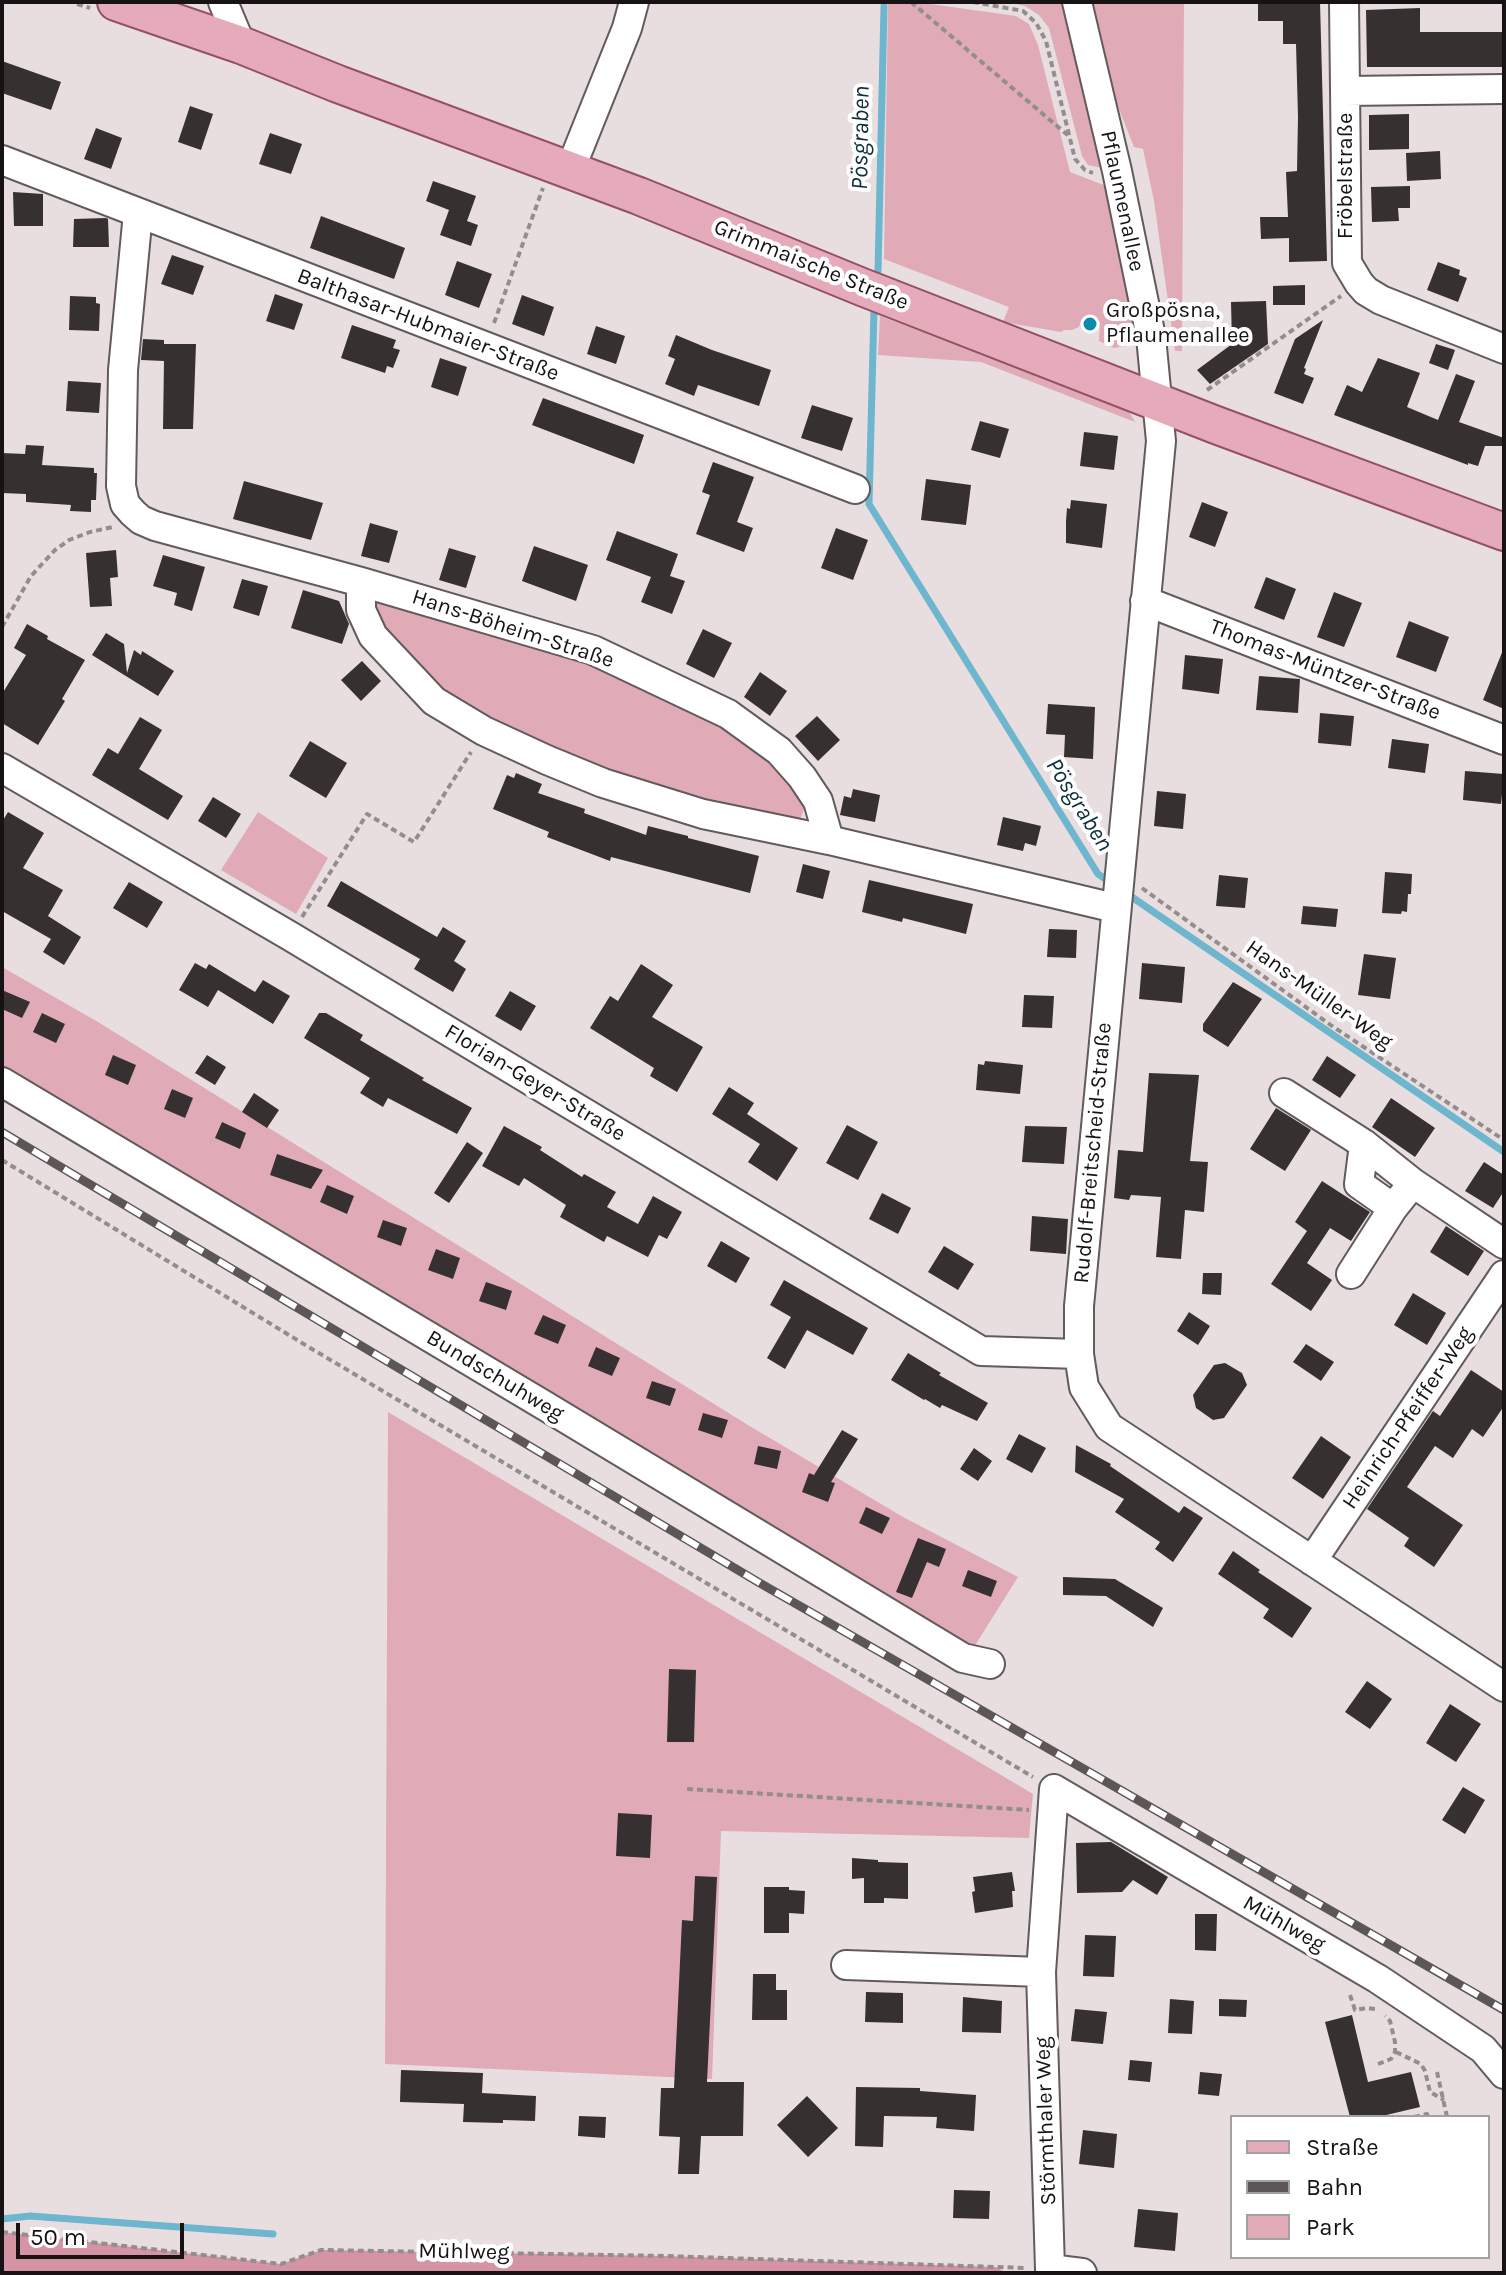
<!DOCTYPE html>
<html>
<head>
<meta charset="utf-8">
<style>
	body { margin:0 }
	#map { position:relative; width:1506px; height:2275px; overflow:hidden; background:#e8dee0; font-family:Karla,sans-serif }
	canvas { display:block }
	.frame { position:absolute; inset:0; border:4px solid #171314; pointer-events:none }
	.legend { position:absolute; left:1230px; top:2115px; width:260px; height:144px; box-sizing:border-box; background:#fff; border:2px solid #a2a1a1; margin:0; padding:10px 14px; list-style:none; font-size:24px; color:#171314 }
	.legend li { display:flex; align-items:center; gap:16px; height:40px }
	.legend b { width:40px; border:2px solid #a2a1a1 }
	.scale { position:absolute; left:16px; top:2223px; width:168px; height:36px; box-sizing:border-box; border:4px solid #171314; border-top:0; padding-left:10px; font-size:24px; line-height:28px; white-space:nowrap; color:#171314; -webkit-text-stroke:6px #fff; paint-order:stroke }
</style>
</head>
<body>
<div id="map">
<canvas width="1506" height="2275"></canvas>
<div class="frame"></div>
<ul class="legend">
<li><b style="height:10px;background:#e6abbb"></b>Straße</li>
<li><b style="height:10px;background:#5c5657"></b>Bahn</li>
<li><b style="height:22px;background:#e0abb7"></b>Park</li>
</ul>
<div class="scale">50 m</div>
</div>
<script>
const ctx = document.querySelector('canvas').getContext('2d');
ctx.lineJoin = 'round';
function fill(path, color) { ctx.fillStyle = color; ctx.fill(path, 'evenodd'); }
const poly = rows => new Path2D(rows.map(r => 'M' + r).join(''));
function trace(path, color, width, dash) { ctx.strokeStyle = color; ctx.lineWidth = width; ctx.lineCap = dash ? 'butt' : 'round'; ctx.setLineDash(dash || []); ctx.stroke(path); }
function write(font, color, halo, rows, align = 'center') {
  ctx.font = font + ' Karla,sans-serif'; ctx.lineWidth = 8; ctx.setLineDash([]); ctx.textBaseline = 'middle'; ctx.strokeStyle = halo; ctx.fillStyle = color; for (const [text, x, y, turn = 0] of rows) {
    ctx.save(); ctx.translate(x, y); ctx.rotate((+turn || 0) * Math.PI / 180); ctx.textAlign = isNaN(turn) ? turn : align; if (halo) ctx.strokeText(text, 0, 0); ctx.fillText(text, 0, 0); ctx.restore();
  }
}
fill(poly([
	[888,2,916,2,1016,16,1029,24,1038,45,1070,172,1106,186,1136,322,1136,337,1128,345,1114,348,1099,341,1100,322,1081,320,1079,327,1072,330,1064,330,1061,332,1003,322,1009,307,884,259],
	[1007,2,1069,2,1105,164,1102,168,1088,165,1082,156,1049,28,1039,15,1025,6],
	[1091,2,1184,2,1182,351,1175,351,1154,201,1143,149,1134,147,1117,104],
	[880,316,1127,408,1135,422,981,362,878,355],
	[376,598,588,658,722,718,768,752,808,798,798,825,605,777,439,695,371,612],
	[258,812,328,858,296,914,221,870],
	[2,967,98,1022,748,1425,903,1517,1018,1577,974,1647,892,1604,2,1075],
	[388,1412,1033,1794,1029,1838,721,1831,712,2079,385,2064]
]), '#e0abb7');
fill(poly([
	[2,2232,281,2264,321,2250,666,2256,996,2267,1006,2273,2,2273]
]), '#d594a3');
trace(poly([
	[878,271,884,6],
	[874,309,869,504,1098,874,1113,884],
	[1126,893,1504,1152],
	[2,2219,30,2216,273,2234]
]), '#6eb5ce', 7);
fill(poly([
	[1258,2,1320,2,1327,261,1289,262,1289,238,1261,239,1260,217,1288,217,1286,172,1297,171,1298,117,1296,44,1283,44,1283,21,1258,21],
	[1420,8,1420,32,1504,32,1504,67,1367,67,1366,10],
	[2,61,61,82,51,110,2,93],
	[190,106,213,114,201,150,178,142],
	[1409,114,1409,149,1369,150,1369,115],
	[96,128,122,138,111,169,84,159],
	[270,133,302,144,291,174,259,164],
	[1440,151,1441,179,1407,181,1406,153],
	[433,181,476,196,467,221,478,225,471,246,440,235,449,210,426,201],
	[1410,186,1410,208,1398,208,1399,221,1372,222,1371,187],
	[13,192,43,194,43,226,14,226],
	[321,216,405,248,394,279,310,248],
	[106,218,108,219,109,247,73,247,74,219],
	[172,255,204,266,193,295,161,284],
	[457,261,492,274,479,308,445,295],
	[1438,262,1460,270,1459,275,1467,278,1458,302,1427,290],
	[1305,285,1305,305,1273,305,1273,286],
	[275,294,303,304,294,330,266,321],
	[522,295,554,307,544,336,512,324],
	[70,296,96,297,96,303,100,304,99,331,69,330],
	[1266,301,1268,344,1210,384,1197,370,1232,344,1231,302],
	[1323,320,1304,368,1306,369,1304,374,1314,378,1303,404,1274,393,1295,339],
	[352,325,396,340,393,348,400,350,393,368,387,366,385,373,341,358],
	[596,326,625,336,616,364,587,354],
	[676,335,712,350,771,370,759,406,698,385,694,396,665,384,675,359,668,356],
	[143,339,164,340,164,344,196,344,193,429,163,429,164,361,141,360],
	[1436,344,1455,350,1448,370,1429,363],
	[440,358,467,367,458,396,431,387],
	[1378,358,1420,373,1407,407,1438,420,1456,374,1475,381,1459,422,1504,438,1504,446,1485,446,1478,466,1468,463,1468,465,1334,415,1347,385,1362,392],
	[68,381,101,383,99,413,66,411],
	[543,398,644,435,634,464,532,425],
	[812,405,853,418,842,451,801,438],
	[980,421,1009,429,1000,458,971,450],
	[1084,432,1118,436,1114,470,1080,466],
	[26,445,44,446,42,465,94,468,94,473,97,473,96,500,91,500,91,512,70,511,71,505,26,502,26,494,2,493,2,453,25,454],
	[713,462,754,477,737,522,753,528,744,552,696,534,710,495,702,492],
	[926,479,971,485,966,525,921,520],
	[244,481,323,503,311,540,233,519],
	[1071,500,1107,504,1102,548,1066,543,1066,521,1067,508,1070,509],
	[1202,502,1228,512,1215,547,1189,537],
	[370,523,398,531,389,563,361,556],
	[836,528,868,540,853,580,821,568],
	[617,531,678,554,670,576,685,581,672,614,641,602,651,577,606,560],
	[534,546,588,565,576,601,522,581],
	[449,548,476,556,466,588,439,580],
	[116,550,118,577,110,578,112,606,90,607,86,553],
	[163,555,205,567,192,611,174,605,177,593,153,586],
	[1266,577,1296,589,1284,620,1254,608],
	[242,579,268,586,259,616,233,608],
	[303,590,339,601,349,624,342,644,291,628],
	[1334,592,1362,603,1344,647,1317,637],
	[1409,621,1449,637,1436,672,1396,657],
	[27,624,48,636,47,639,85,660,62,699,65,701,38,745,2,723,2,694,26,655,14,648],
	[703,629,732,643,714,678,686,664],
	[106,633,124,644,127,673,134,650,141,655,142,651,174,671,158,696,92,655],
	[1503,650,1504,650,1504,709,1483,700],
	[1185,655,1223,659,1219,694,1182,689],
	[362,661,381,681,361,701,341,680],
	[760,672,787,691,770,716,744,697],
	[1259,676,1300,679,1298,713,1256,710],
	[1048,704,1095,707,1093,759,1064,757,1065,735,1046,734],
	[1320,713,1354,716,1351,746,1318,743],
	[817,716,840,740,818,761,795,736],
	[140,717,162,730,139,769,183,796,168,820,92,775,108,748,118,754],
	[1392,739,1429,744,1425,773,1388,768],
	[310,741,347,763,326,798,289,776],
	[1465,771,1504,774,1501,804,1463,800],
	[516,773,542,784,538,793,585,809,584,813,646,835,648,826,688,836,688,838,759,856,750,893,611,857,610,861,547,837,549,832,493,809,507,775,514,778],
	[853,789,880,795,875,822,840,815,844,796,851,798],
	[1157,791,1186,794,1183,829,1154,826],
	[213,797,241,814,226,838,198,821],
	[8,812,44,833,23,868,63,890,48,916,81,937,64,965,43,952,51,939,2,911,2,822],
	[1003,817,1041,826,1036,846,1025,843,1023,851,997,845],
	[803,864,830,871,823,899,796,892],
	[1385,872,1412,874,1411,894,1408,894,1407,912,1402,911,1401,914,1382,913],
	[1219,875,1248,878,1245,908,1216,906],
	[869,880,973,904,966,934,903,918,902,922,862,912],
	[341,881,437,937,443,927,466,941,454,961,466,969,453,992,414,969,420,959,327,906],
	[129,882,163,902,147,928,113,908],
	[1303,906,1338,909,1336,927,1301,924],
	[1049,929,1077,930,1076,958,1047,957],
	[1364,954,1396,958,1390,999,1358,995],
	[195,963,206,969,209,964,255,992,263,980,290,996,273,1024,218,990,208,1007,179,990],
	[1142,963,1185,967,1182,1003,1139,999],
	[641,964,673,985,652,1017,703,1047,677,1092,650,1076,654,1068,590,1028,610,996,618,1001],
	[1233,982,1262,999,1228,1047,1203,1031,1203,1024],
	[2,990,30,1002,22,1018,2,1009],
	[510,991,536,1006,521,1031,495,1016],
	[1024,995,1054,996,1052,1028,1022,1027],
	[42,1013,65,1024,56,1043,33,1032],
	[319,1013,326,1013,363,1035,360,1040,424,1078,422,1080,472,1108,457,1134,388,1098,383,1107,360,1093,370,1078,304,1038],
	[113,1055,136,1065,128,1085,105,1075],
	[207,1055,226,1067,215,1085,195,1073],
	[1327,1056,1356,1075,1340,1098,1312,1080],
	[985,1061,1023,1065,1020,1094,976,1090,978,1064,984,1065],
	[1149,1073,1199,1075,1190,1161,1208,1162,1204,1212,1185,1210,1181,1259,1156,1257,1161,1197,1131,1195,1129,1200,1114,1198,1118,1150,1143,1152],
	[729,1087,754,1103,747,1114,798,1148,777,1181,748,1162,760,1144,712,1114],
	[172,1089,193,1098,185,1118,164,1109],
	[254,1093,279,1110,267,1128,242,1112],
	[1391,1098,1435,1128,1415,1157,1372,1127],
	[1276,1108,1311,1130,1285,1171,1250,1149],
	[222,1122,246,1133,240,1149,215,1138],
	[847,1125,878,1142,858,1180,826,1163],
	[504,1126,542,1147,540,1150,582,1177,584,1174,616,1192,607,1207,638,1224,653,1196,682,1212,667,1239,659,1235,648,1257,607,1236,604,1242,560,1217,566,1205,524,1178,519,1186,482,1166],
	[1025,1126,1067,1127,1064,1164,1022,1162],
	[467,1142,483,1153,449,1203,434,1193],
	[277,1154,323,1170,311,1189,270,1175],
	[1484,1162,1504,1175,1504,1191,1493,1208,1465,1191],
	[1322,1181,1370,1212,1351,1241,1330,1228,1307,1263,1332,1280,1311,1311,1271,1284,1307,1231,1295,1222],
	[327,1185,354,1196,347,1214,320,1202],
	[882,1193,911,1208,898,1234,869,1219],
	[1032,1216,1068,1219,1066,1254,1030,1251],
	[383,1220,407,1228,401,1246,377,1237],
	[1446,1226,1484,1251,1468,1276,1430,1252],
	[721,1241,750,1258,736,1283,707,1266],
	[944,1246,974,1264,958,1290,928,1272],
	[436,1249,460,1258,453,1279,428,1270],
	[1203,1273,1222,1273,1221,1295,1202,1294],
	[784,1280,868,1328,853,1355,807,1330,785,1369,767,1358,791,1317,770,1305],
	[486,1282,512,1291,506,1310,479,1301],
	[1413,1293,1446,1313,1427,1345,1394,1325],
	[1189,1312,1210,1326,1198,1345,1177,1331],
	[543,1315,566,1325,558,1344,534,1334],
	[1306,1344,1334,1362,1321,1381,1293,1362],
	[596,1347,620,1358,612,1376,588,1366],
	[908,1353,941,1373,939,1375,988,1403,977,1421,942,1405,940,1408,925,1399,924,1400,891,1380],
	[1225,1363,1242,1373,1247,1385,1224,1418,1213,1420,1196,1408,1193,1395,1214,1365],
	[1471,1370,1504,1392,1504,1406,1483,1437,1472,1429,1453,1458,1435,1446,1407,1487,1463,1525,1434,1567,1404,1546,1409,1538,1367,1509,1433,1411,1440,1416],
	[652,1381,676,1389,670,1406,646,1398],
	[703,1413,728,1420,722,1438,698,1430],
	[842,1430,858,1439,831,1482,835,1483,828,1502,802,1492,809,1473,814,1475],
	[1019,1434,1046,1448,1032,1473,1006,1459],
	[1321,1436,1351,1457,1323,1499,1292,1478],
	[1076,1445,1111,1464,1110,1466,1179,1513,1184,1506,1203,1518,1173,1562,1155,1549,1160,1542,1115,1512,1124,1499,1075,1472],
	[758,1446,781,1451,777,1469,754,1464],
	[974,1448,992,1461,978,1481,960,1469],
	[866,1507,890,1518,882,1534,859,1523],
	[918,1538,946,1549,939,1567,927,1562,912,1598,896,1592],
	[1233,1551,1260,1570,1258,1572,1312,1608,1292,1638,1263,1618,1269,1609,1218,1574],
	[968,1570,997,1581,991,1597,962,1586],
	[1063,1577,1115,1579,1163,1608,1153,1627,1106,1596,1063,1595],
	[669,1669,696,1670,694,1742,667,1742],
	[1367,1681,1392,1699,1370,1729,1345,1712],
	[1450,1704,1481,1724,1456,1762,1426,1743],
	[1463,1787,1485,1800,1465,1834,1442,1820],
	[618,1813,652,1815,650,1858,616,1856],
	[1111,1842,1168,1877,1157,1895,1133,1880,1122,1892,1077,1893,1076,1843],
	[852,1858,878,1860,878,1862,908,1863,908,1899,884,1898,884,1903,864,1903,864,1878,852,1879],
	[1012,1872,1015,1891,1012,1891,1013,1907,975,1913,972,1892,975,1891,973,1877],
	[695,1876,717,1877,707,2082,744,2082,743,2136,701,2136,699,2174,678,2174,680,2137,659,2136,661,2088,674,2088,682,1920,693,1921],
	[764,1887,789,1887,789,1890,805,1891,804,1914,789,1913,789,1933,764,1933],
	[1195,1914,1217,1914,1216,1951,1195,1950],
	[1085,1935,1116,1936,1114,1977,1083,1976],
	[753,1974,776,1974,776,1990,787,1990,787,2020,752,2020],
	[866,1992,903,1993,903,2023,865,2022],
	[963,1997,1002,2001,1001,2033,962,2032],
	[1170,1999,1194,2001,1192,2034,1168,2033],
	[1219,1999,1247,2000,1246,2017,1219,2016],
	[1075,2009,1107,2012,1103,2044,1071,2041],
	[1352,2015,1368,2082,1411,2072,1420,2107,1378,2117,1350,2117,1325,2022],
	[1130,2060,1152,2062,1150,2082,1128,2080],
	[401,2070,483,2073,482,2093,536,2096,535,2121,503,2120,503,2123,463,2122,464,2104,400,2102],
	[1200,2072,1222,2074,1219,2096,1198,2094],
	[856,2087,920,2088,920,2091,976,2095,974,2131,936,2128,937,2117,884,2116,883,2147,855,2146],
	[807,2096,838,2128,808,2157,777,2125],
	[579,2116,606,2117,605,2138,578,2136],
	[1083,2130,1117,2134,1114,2168,1079,2164],
	[954,2190,990,2191,989,2219,953,2218],
	[1138,2209,1178,2213,1175,2251,1134,2247]
]), '#373031');
const minor = poly([
	[223,2,241,45],
	[1077,2,1117,171,1151,337,1161,441,1079,1306,1079,1354,1084,1387,1109,1427,1504,1687],
	[1344,2,1347,263,1359,283,1366,291,1381,300,1504,349],
	[1346,91,1504,89],
	[2,160,855,489],
	[570,170,627,28,634,2],
	[138,213,123,370,121,486,125,504,133,513,141,520,155,526,361,582,593,650,728,714,779,751,802,777,818,801,829,840],
	[361,582,361,610,373,636,434,701,484,731,547,760,603,783,703,814,829,840,1115,908],
	[1145,601,1504,740],
	[2,768,290,936,981,1351,1079,1354],
	[2,1082,547,1407,963,1658,990,1664],
	[1284,1093,1364,1144,1413,1183,1504,1244],
	[1364,1144,1359,1184,1393,1208],
	[1351,1274,1393,1208,1413,1183],
	[1312,1561,1504,1275],
	[846,1965,1041,1972],
	[1082,2273,1050,2269,1041,1972,1054,1789,1378,1979,1483,2049,1504,2074]
]);
const major = poly([
	[116,2,241,45,338,84,639,196,862,287,1216,425,1504,532]
]);
trace(minor, '#625a5b', 32);
trace(major, '#935163', 40);
trace(poly([
	[911,2,1070,137],
	[973,2,1023,11,1036,23,1046,41,1075,159,1085,170,1093,173],
	[77,4,90,8],
	[494,323,543,188],
	[1207,390,1341,296],
	[2,627,31,576,55,550,69,540,90,532,113,527],
	[1142,888,1332,1026,1504,1140],
	[302,917,367,814,414,842,471,752],
	[2,1160,307,1346,1033,1777],
	[687,1789,1029,1810],
	[1350,1995,1355,2010,1366,2008,1375,2009],
	[1396,2052,1421,2064,1425,2071,1430,2092,1444,2100],
	[1378,2064,1391,2059,1395,2052,1395,2042,1390,2021,1385,2016],
	[1437,2072,1447,2117],
	[1414,2117,1427,2114,1428,2117],
	[2,2232,281,2264,321,2250,666,2256,1027,2268]
]), '#948d8e', 4, [6, 4]);
trace(minor, '#fff', 28);
trace(major, '#e6abbb', 36);
const rail = poly([
	[2,1132,758,1582,1504,2010]
]);
trace(rail, '#5c5657', 9);
trace(rail, '#fff', 6, [18]);
for (const [x, y, r, color] of [
	[1090,324,8,"#0a8bac"]
]) { const dot = new Path2D(); dot.arc(x, y, r, 0, 2 * Math.PI); ctx.fillStyle = color; ctx.fill(dot); trace(dot, '#fff', 3); }
write('22px', '#171314', '#fff', [
	["Fröbelstraße",1346,176,-90],
	["Pflaumenallee",1122,201,78],
	["Grimmaische Straße",811,265,22],
	["Balthasar-Hubmaier-Straße",428,325,21],
	["Hans-Böheim-Straße",513,629,18],
	["Thomas-Müntzer-Straße",1325,670,21],
	["Hans-Müller-Weg",1319,995,35],
	["Florian-Geyer-Straße",535,1083,31],
	["Rudolf-Breitscheid-Straße",1093,1153,-85],
	["Bundschuhweg",495,1376,31],
	["Heinrich-Pfeiffer-Weg",1408,1418,-56],
	["Mühlweg",1284,1924,30],
	["Störmthaler Weg",1046,2121,-92],
	["Mühlweg",464,2252,1]
]);
write('22px', '#171314', '#fff', [
	["Großpösna,",1106,311],
	["Pflaumenallee",1106,336]
], 'left');
write('italic 24px', '#0d2f3b', '#fff', [
	["Pösgraben",861,138,-89],
	["Pösgraben",1079,805,58]
]);
</script>
</body>
</html>
